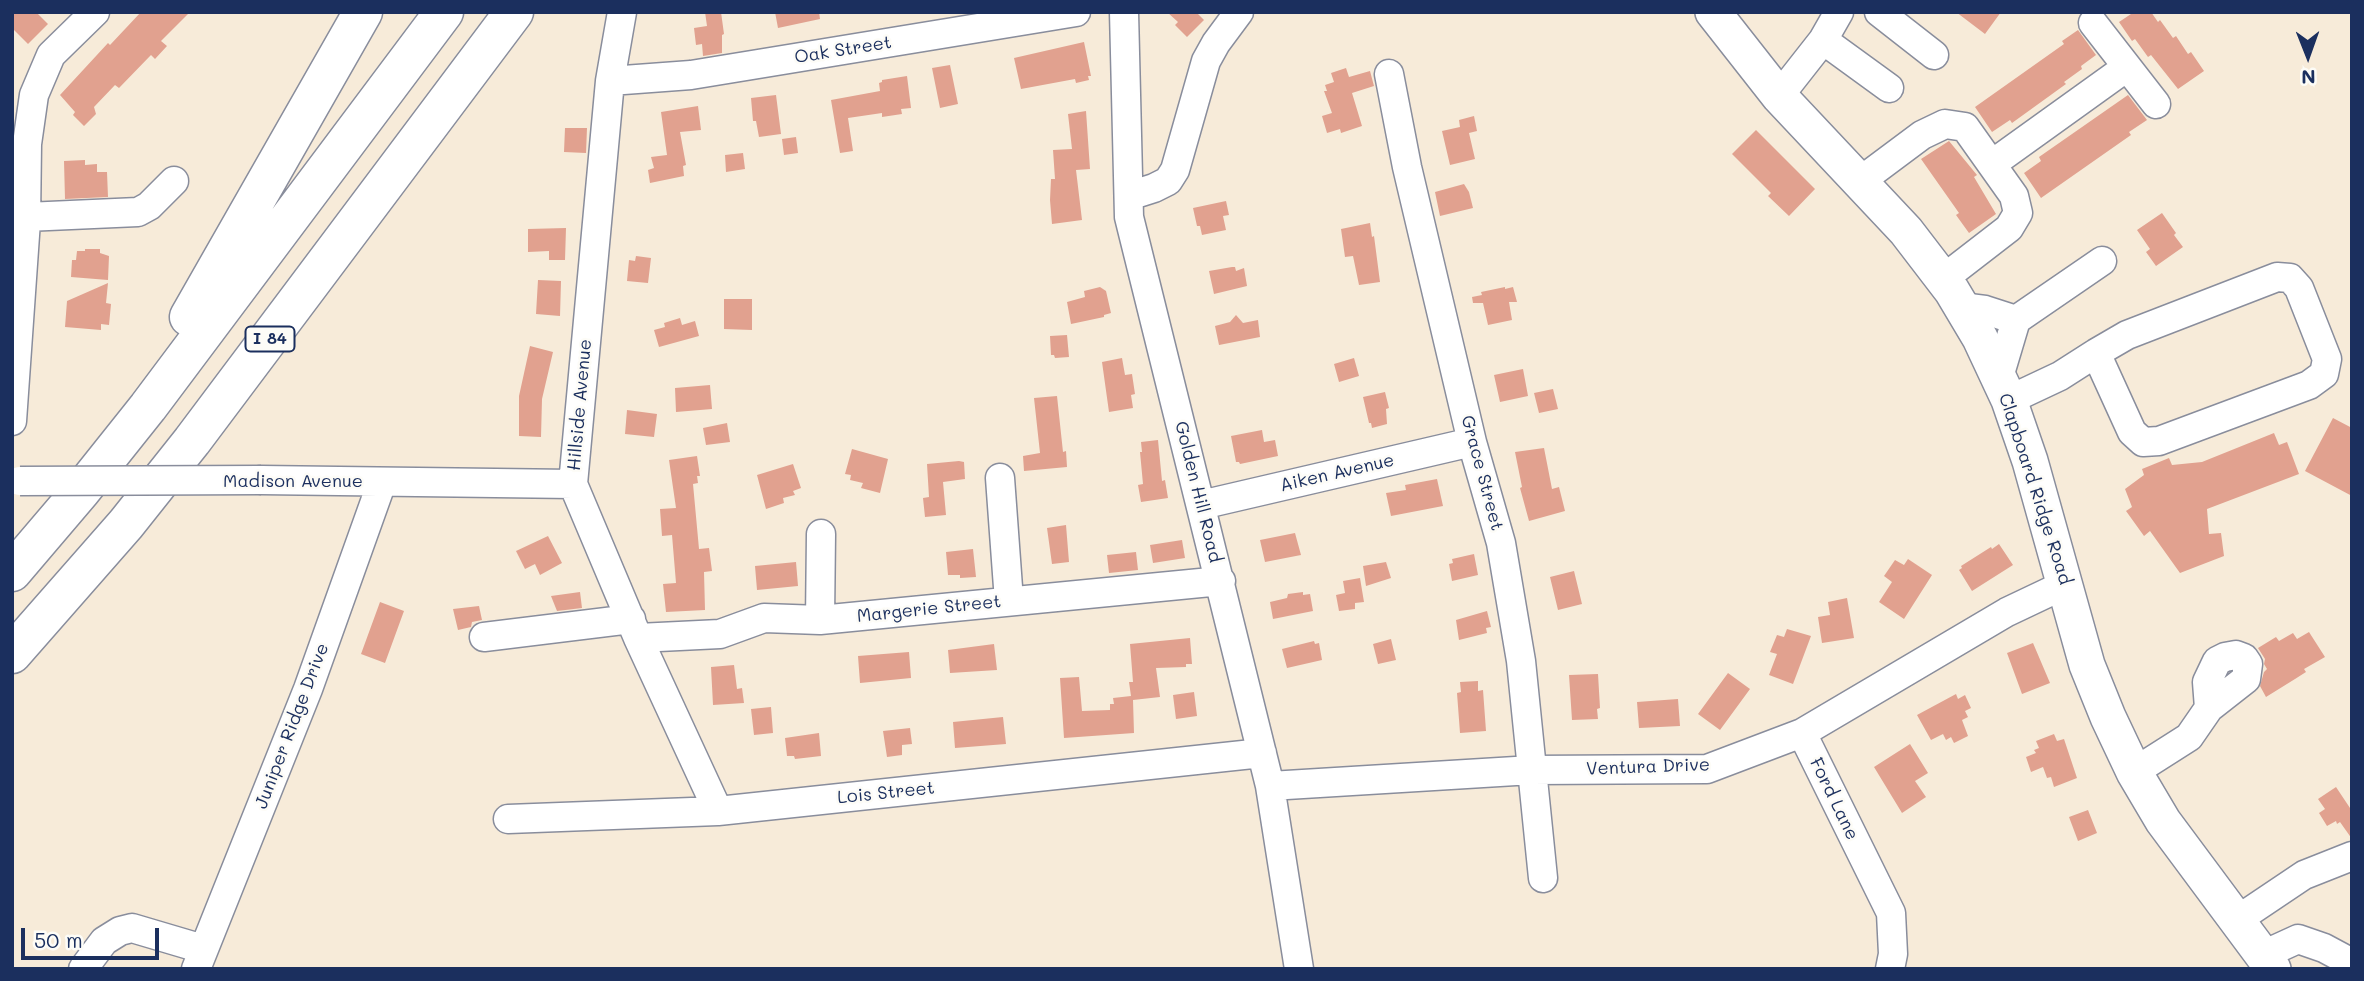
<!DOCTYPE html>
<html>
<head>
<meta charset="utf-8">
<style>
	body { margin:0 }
	#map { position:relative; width:2364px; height:981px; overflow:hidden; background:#f7ebd9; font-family:Mali,sans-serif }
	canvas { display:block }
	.frame { position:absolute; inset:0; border:14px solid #1b2f5e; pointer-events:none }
	.north { position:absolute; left:2273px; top:21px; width:70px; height:70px; -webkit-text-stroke:5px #fdfcf7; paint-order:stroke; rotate:179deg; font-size:19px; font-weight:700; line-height:28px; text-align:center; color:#1b2f5e }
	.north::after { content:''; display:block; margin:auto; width:24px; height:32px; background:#1b2f5e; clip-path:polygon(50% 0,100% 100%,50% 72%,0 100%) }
	.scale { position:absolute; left:21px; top:928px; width:138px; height:32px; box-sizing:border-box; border:4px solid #1b2f5e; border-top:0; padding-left:9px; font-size:21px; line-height:24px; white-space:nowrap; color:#1b2f5e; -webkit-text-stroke:5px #fdfcf7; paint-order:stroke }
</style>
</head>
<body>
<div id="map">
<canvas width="2364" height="981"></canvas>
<div class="frame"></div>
<div class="north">N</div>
<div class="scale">50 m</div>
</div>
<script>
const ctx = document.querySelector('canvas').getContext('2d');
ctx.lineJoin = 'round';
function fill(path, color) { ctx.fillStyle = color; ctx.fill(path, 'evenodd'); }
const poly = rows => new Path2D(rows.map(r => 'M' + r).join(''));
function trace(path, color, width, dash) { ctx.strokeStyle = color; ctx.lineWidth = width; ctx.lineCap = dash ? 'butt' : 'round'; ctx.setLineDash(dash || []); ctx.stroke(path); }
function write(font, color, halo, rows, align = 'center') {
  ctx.font = font + ' Mali,sans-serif'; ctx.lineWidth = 5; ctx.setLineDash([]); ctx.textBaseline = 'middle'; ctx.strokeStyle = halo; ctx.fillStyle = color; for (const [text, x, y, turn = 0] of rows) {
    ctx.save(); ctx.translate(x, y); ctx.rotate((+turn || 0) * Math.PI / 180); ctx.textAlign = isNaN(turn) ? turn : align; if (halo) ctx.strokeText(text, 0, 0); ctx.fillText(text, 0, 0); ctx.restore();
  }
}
fill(poly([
	[12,12,36,12,48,24,28,44,12,28],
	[141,12,190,12,161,41,167,46,155,59,151,55,119,88,115,85,94,107,96,114,84,126,73,115,75,112,60,95,108,43,110,45],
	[705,12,721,12,724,34,722,35,722,53,703,56,702,44,696,45,694,28,707,26],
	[775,12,819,12,820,19,778,28],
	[1167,12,1196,12,1204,20,1187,37,1175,25,1178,22],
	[1956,12,2001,12,1985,34],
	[2134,12,2151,12,2158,22,2160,20,2173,38,2176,36,2188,54,2191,52,2204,71,2178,89,2151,55,2148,57,2135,39,2132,41,2119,22],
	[2078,30,2096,55,2081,66,2082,69,2064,82,2066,84,2012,123,2010,120,1992,132,1975,107,2064,44,2062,41],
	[1084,42,1091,76,1088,76,1089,80,1076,83,1075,79,1021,89,1014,58],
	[950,65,958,104,940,108,932,68],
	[1346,68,1349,77,1370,71,1374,86,1352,93,1362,126,1341,133,1340,129,1327,133,1322,116,1332,113,1324,91,1327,91,1325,85,1334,82,1331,73],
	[907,76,911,108,901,109,902,114,882,117,882,113,848,118,853,151,840,153,831,100,880,91,879,83,882,82,882,80],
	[776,95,781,134,759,137,756,121,753,121,751,98],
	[2128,95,2147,120,2129,132,2131,135,2041,198,2024,173,2041,161,2039,157],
	[698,106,701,130,680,132,686,165,683,166,684,176,650,183,648,170,654,168,651,157,667,155,661,112],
	[1086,111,1090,169,1076,170,1082,220,1052,224,1050,200,1051,179,1055,179,1053,150,1072,149,1068,114],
	[1474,116,1477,131,1469,133,1475,159,1450,165,1442,131,1460,127,1459,120],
	[565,128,587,128,586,153,564,152],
	[1756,130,1815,189,1789,216,1768,196,1771,193,1732,154],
	[796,137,798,153,784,155,782,139],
	[1949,141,1977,175,1974,177,1996,214,1969,233,1956,215,1959,213,1921,159],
	[743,153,745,169,726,172,725,155],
	[85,160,85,165,97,164,97,172,107,172,108,197,65,199,64,161],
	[1464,184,1469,192,1473,208,1440,216,1435,192],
	[1226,201,1229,215,1223,216,1226,230,1202,235,1200,226,1197,226,1193,208],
	[2162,213,2176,233,2174,235,2183,247,2156,266,2146,252,2150,249,2137,230],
	[1370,223,1372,237,1374,236,1380,282,1359,285,1353,256,1345,257,1341,229],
	[566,228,565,260,549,260,549,251,528,252,528,229],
	[85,249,100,249,100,253,109,256,108,280,71,277,72,260,76,260,77,251,85,251],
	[636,256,651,258,648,283,627,281,629,260,635,261],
	[1232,267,1235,267,1236,271,1244,268,1247,286,1214,294,1209,271],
	[538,280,561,281,560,316,536,314],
	[108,283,106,303,111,304,109,325,101,324,101,330,65,327,67,301],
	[1100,287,1106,291,1111,313,1104,315,1104,317,1071,324,1067,302,1085,297,1084,291],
	[1505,287,1505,289,1513,287,1517,302,1509,302,1512,320,1488,325,1483,303,1473,303,1472,297,1482,295,1481,292],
	[724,299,752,299,752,330,724,329],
	[1236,315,1243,323,1258,320,1260,337,1219,345,1215,326,1230,322],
	[680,318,682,325,695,321,699,336,659,347,654,330,665,327,664,323],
	[1067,335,1069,357,1055,358,1054,355,1051,355,1050,336],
	[530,346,553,352,542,399,541,437,519,436,519,396],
	[1122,358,1125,375,1132,374,1135,394,1131,395,1133,408,1109,412,1102,362],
	[1354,358,1359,376,1339,382,1334,364],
	[1523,369,1528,396,1500,402,1494,375],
	[710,385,712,409,676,412,675,388],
	[1553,389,1558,409,1539,413,1534,393],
	[1385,392,1389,408,1386,409,1387,424,1372,428,1371,423,1369,423,1363,397],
	[1057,396,1063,452,1066,451,1067,467,1024,471,1023,456,1040,453,1034,398],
	[627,410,657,414,654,437,625,434],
	[2333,418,2352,428,2352,496,2305,471],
	[727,423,730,442,706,445,703,428],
	[1262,430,1264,442,1275,440,1278,456,1240,464,1239,462,1236,462,1231,436],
	[2274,433,2279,445,2287,442,2299,474,2207,509,2209,534,2221,533,2224,556,2180,573,2150,531,2144,536,2126,511,2132,507,2125,489,2144,475,2142,469,2169,458,2172,465,2202,462],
	[1158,440,1162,481,1165,480,1168,498,1141,502,1138,485,1143,484,1140,452,1142,452,1141,442],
	[1544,448,1552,489,1559,487,1565,511,1529,521,1520,488,1522,487,1515,452],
	[852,449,888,459,880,493,861,488,863,483,850,480,851,475,845,474],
	[697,456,700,476,697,476,698,483,693,484,699,549,709,548,712,571,704,572,705,610,666,612,663,584,676,583,672,535,662,536,660,509,676,508,669,460],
	[959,461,964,462,965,479,943,482,946,515,925,517,923,498,929,497,927,464],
	[793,464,801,488,793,491,795,495,783,498,784,503,766,509,757,475],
	[1437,479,1443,506,1391,516,1386,493,1406,490,1405,485],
	[1066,525,1069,562,1052,564,1047,528],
	[1295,533,1301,555,1265,562,1260,540],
	[548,536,562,563,540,575,535,564,525,569,516,551],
	[1182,540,1185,558,1153,563,1150,545],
	[1999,544,2013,565,1972,591,1959,570,1962,568,1961,566,1991,547,1992,549],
	[973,549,976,577,960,578,960,575,948,575,946,552],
	[1136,552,1138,570,1109,573,1107,555],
	[1474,554,1478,575,1452,581,1449,564,1453,563,1452,559],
	[1908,559,1932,575,1904,619,1879,602,1892,582,1884,576,1895,560,1904,565],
	[796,562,798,586,757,590,755,566],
	[1386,562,1391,578,1366,586,1363,566],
	[1574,571,1582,604,1558,610,1550,577],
	[1360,578,1364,602,1355,603,1355,609,1339,611,1336,595,1345,593,1343,581],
	[580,592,582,608,557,611,551,596],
	[1303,592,1303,595,1310,594,1313,611,1273,619,1270,602,1287,598,1288,594],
	[1847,598,1854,638,1822,643,1818,617,1830,615,1828,602],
	[380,602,404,611,385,663,361,654],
	[479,606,482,620,472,622,471,627,458,630,453,609],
	[1487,611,1491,627,1486,628,1487,633,1459,640,1456,620],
	[1787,629,1811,636,1793,684,1769,675,1777,654,1770,652,1777,635,1784,637],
	[2309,632,2325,657,2304,669,2306,672,2295,679,2266,697,2260,686,2264,672,2267,669,2264,664,2265,659,2258,648,2276,637,2279,641,2293,633,2297,639],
	[1190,638,1192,664,1186,664,1186,667,1156,668,1160,697,1133,700,1134,733,1064,738,1060,678,1079,677,1082,711,1110,710,1110,704,1114,704,1113,698,1131,696,1129,682,1133,682,1130,644],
	[1391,639,1396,660,1378,664,1373,644],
	[1314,641,1315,644,1319,643,1322,660,1287,668,1282,649],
	[2033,643,2050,683,2022,694,2007,653],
	[994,644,997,670,950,673,948,650],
	[909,652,911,678,860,683,858,656],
	[734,665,737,689,742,688,744,703,713,705,711,667],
	[1728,673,1750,689,1720,730,1698,714],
	[1598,674,1600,708,1597,709,1598,719,1572,720,1569,675],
	[1478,681,1478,691,1483,690,1486,731,1460,733,1457,693,1461,692,1460,682],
	[1194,692,1197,716,1176,719,1173,695],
	[1956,694,1958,699,1965,695,1971,708,1965,711,1968,717,1962,720,1968,736,1954,743,1951,737,1946,740,1943,734,1931,740,1917,715],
	[1678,699,1680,726,1639,728,1637,702],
	[771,707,773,733,754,735,751,709],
	[1003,717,1006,744,955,748,953,722],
	[910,728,912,744,902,745,902,755,887,757,883,731],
	[819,733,821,756,795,759,794,756,787,756,785,738],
	[2054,734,2057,741,2064,739,2077,778,2054,787,2051,777,2047,778,2043,767,2031,772,2026,757,2036,753,2034,750,2039,748,2036,741],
	[1910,744,1928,773,1915,781,1926,797,1902,813,1874,767],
	[2336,787,2352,811,2352,839,2340,822,2337,824,2336,821,2327,826,2319,813,2325,809,2318,799],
	[2088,810,2097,833,2078,841,2069,817]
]), '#e1a18f');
const minor = poly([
	[622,12,610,81,573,484,638,638,718,811],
	[1124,12,1129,217,1270,786,1299,969],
	[1879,12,1934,55],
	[2093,23,2156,104],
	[1823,40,1889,88],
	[1389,74,1407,167,1472,442,1501,543,1521,661,1543,878],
	[610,81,691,75,1076,12],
	[1779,96,1823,40,1839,12],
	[1992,164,2127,67],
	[1859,182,1922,135,1945,124,1965,127,2014,196,2018,213,2009,228,1943,279],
	[1129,196,1154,188,1168,181,1175,170,1206,61,1216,43,1239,12],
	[26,217,138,212,149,206,174,181],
	[1961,307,1985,310,2016,320],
	[1999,377,2016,320,2102,261],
	[2009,400,2060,376,2096,353,2127,335,2277,277,2290,278,2299,288,2327,359,2324,374,2309,385,2159,441,2143,442,2132,432,2096,353],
	[12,421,26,221,27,144,34,95,51,55,95,12],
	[1000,478,1009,601],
	[261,480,573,484],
	[1201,505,1472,442],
	[820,620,821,534],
	[484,637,631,619],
	[638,638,720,634,764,618,820,620,1221,581],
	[1802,733,1891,913,1893,954,1890,969],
	[2134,772,2189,737,2209,708,2246,679,2248,664,2244,658,2236,655,2225,657,2217,661,2207,682,2209,708],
	[1270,786,1532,770,1707,769,1802,733,2007,612,2066,584],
	[508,819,718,811,1262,753],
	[2237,920,2304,875,2352,856],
	[2263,955,2298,939,2324,948,2352,963],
	[83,969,104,941,120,931,132,928,203,949],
	[196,969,308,689,382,482]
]);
const major = poly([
	[1713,12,1779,96,1906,231,1952,291,1980,338,2009,400,2030,461,2087,665,2108,717,2134,772,2163,821,2273,969]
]);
const highway = poly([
	[189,317,363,12],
	[12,572,81,491,148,407,444,12],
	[12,654,126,524,192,441,514,12]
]);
trace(minor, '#898d9c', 31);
trace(major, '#898d9c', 38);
trace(highway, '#898d9c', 41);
trace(minor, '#fff', 28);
trace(major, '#fff', 35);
trace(highway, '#fff', 38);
const minorBridge = poly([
	[20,481,261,480]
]);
trace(minorBridge, '#898d9c', 31, []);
trace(minorBridge, '#fff', 28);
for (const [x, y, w] of [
	[270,339,49]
]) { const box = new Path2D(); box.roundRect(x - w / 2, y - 12.5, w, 25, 5); ctx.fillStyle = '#fdfcf7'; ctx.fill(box); trace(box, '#1b2f5e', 2); }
write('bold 16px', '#1b2f5e', null, [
	["I 84",270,339]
]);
write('18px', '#1b2f5e', '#fdfcf7', [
	["Oak Street",843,50,-9],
	["Hillside Avenue",580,405,-85],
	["Aiken Avenue",1337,473,-13],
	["Grace Street",1482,473,75],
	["Madison Avenue",293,481],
	["Clapboard Ridge Road",2035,489,72],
	["Golden Hill Road",1198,492,76],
	["Margerie Street",929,609,-6],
	["Juniper Ridge Drive",292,726,-69],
	["Ventura Drive",1648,767,-2],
	["Lois Street",886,793,-6],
	["Ford Lane",1834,799,64]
]);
</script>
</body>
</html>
